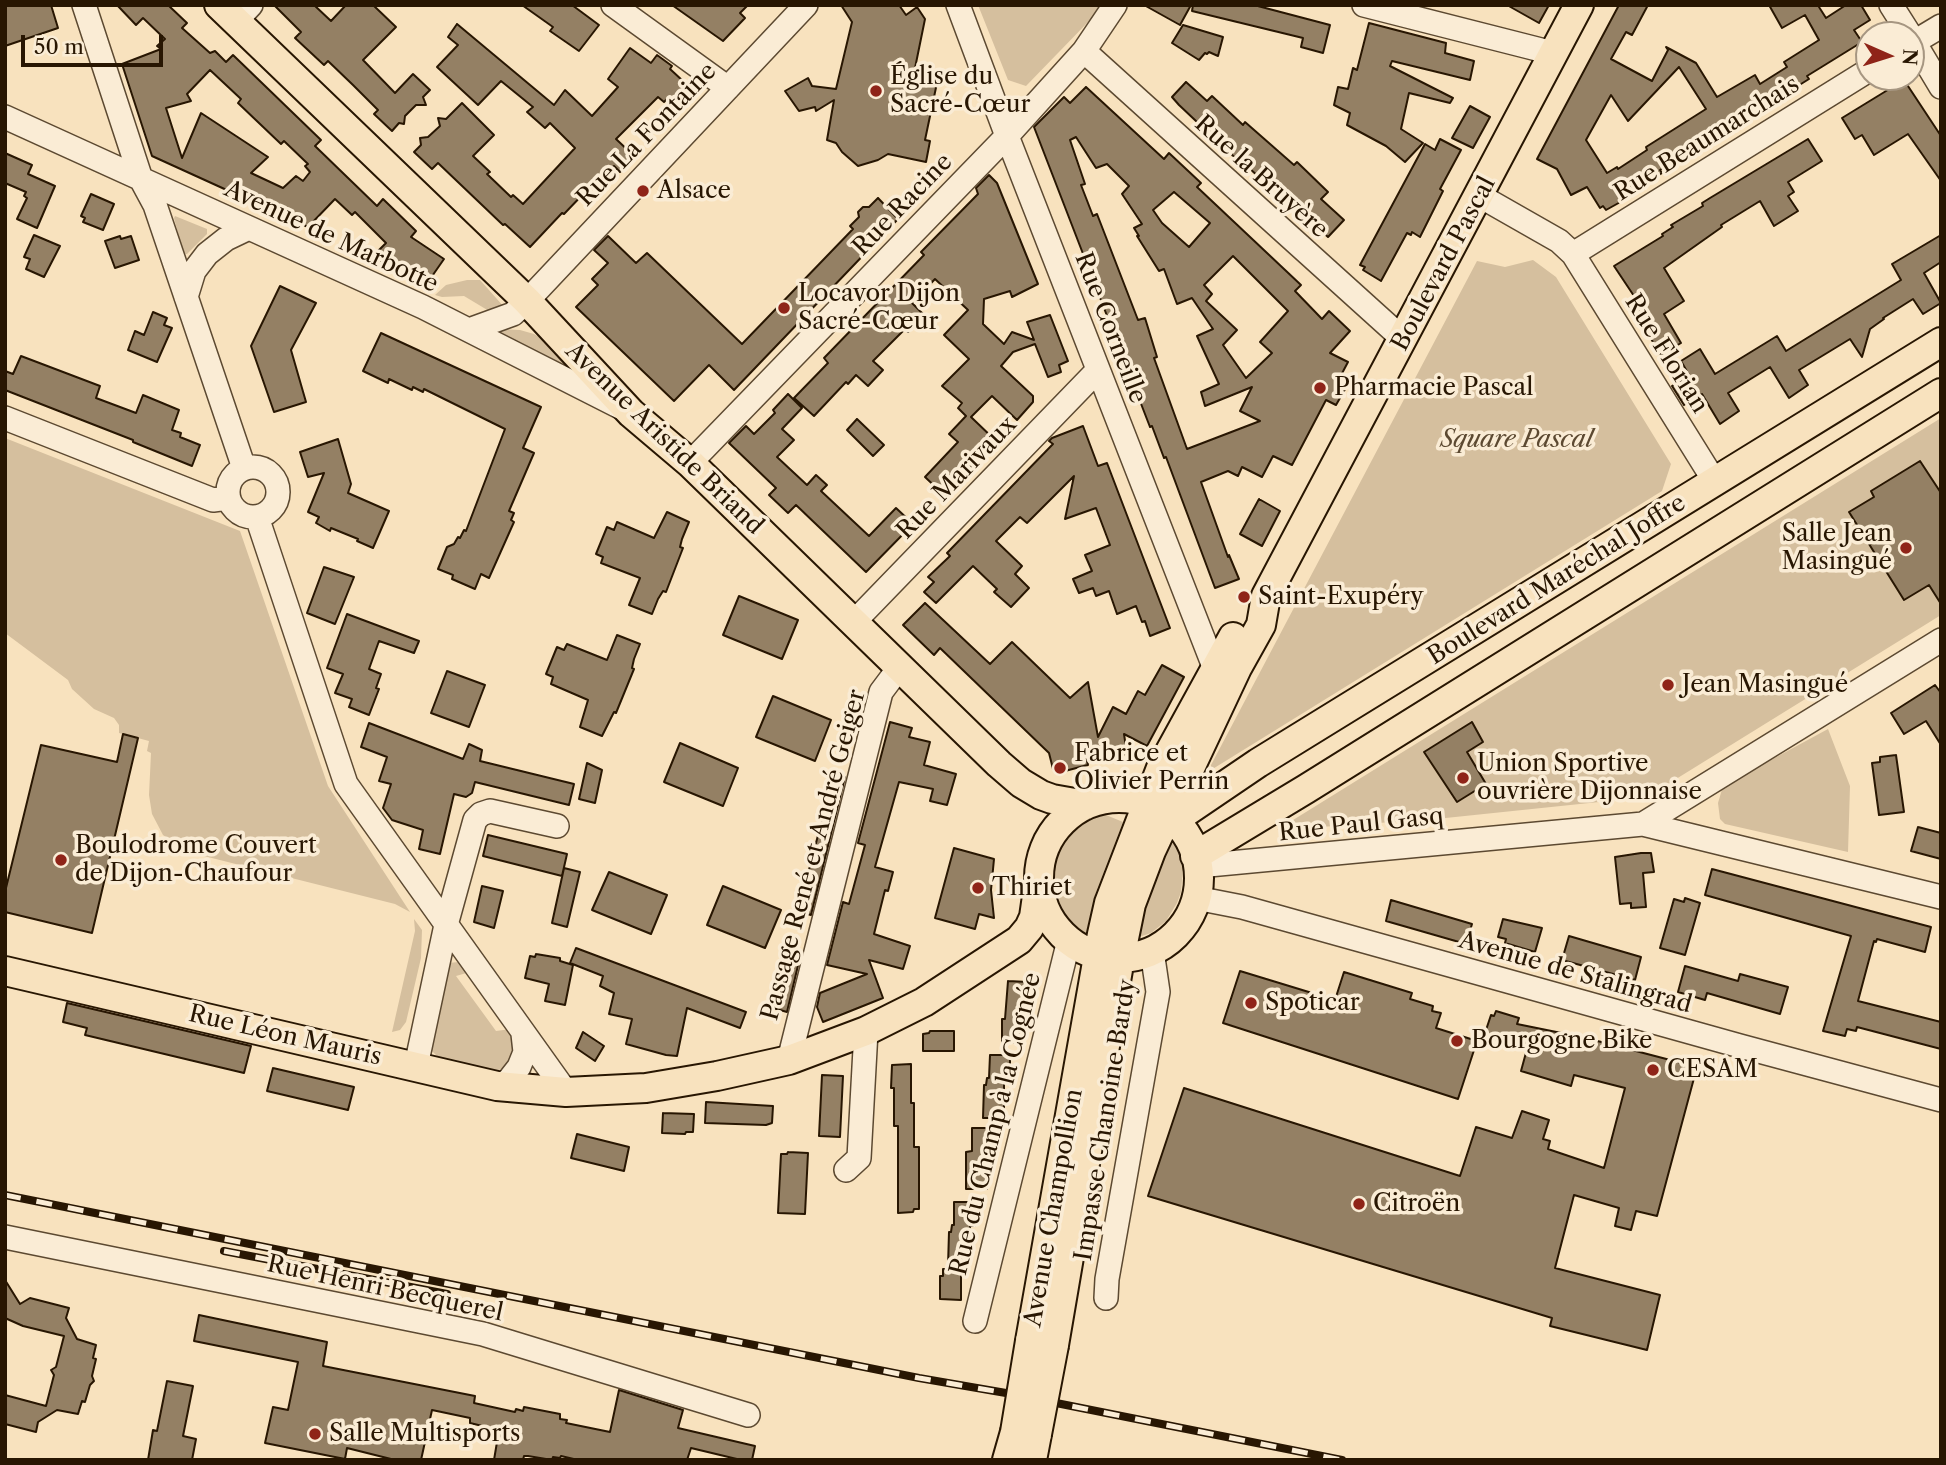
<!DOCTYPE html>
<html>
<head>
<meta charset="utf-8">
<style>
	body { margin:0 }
	#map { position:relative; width:1946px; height:1465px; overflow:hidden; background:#f8e2be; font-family:"Libre Caslon Text",serif }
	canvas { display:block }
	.frame { position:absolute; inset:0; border:7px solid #281602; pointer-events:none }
	.north { position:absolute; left:1855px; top:21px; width:70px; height:70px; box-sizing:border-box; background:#faecd5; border:2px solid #a69681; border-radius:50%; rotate:93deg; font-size:19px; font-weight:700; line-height:28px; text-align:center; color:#281602 }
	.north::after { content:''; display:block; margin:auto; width:24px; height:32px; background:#8f2418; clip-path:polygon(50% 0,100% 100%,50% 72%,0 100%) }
	.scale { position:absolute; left:21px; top:35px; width:142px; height:32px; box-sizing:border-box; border:4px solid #281602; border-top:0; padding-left:9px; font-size:21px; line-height:24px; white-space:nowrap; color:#281602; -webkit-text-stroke:5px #faecd5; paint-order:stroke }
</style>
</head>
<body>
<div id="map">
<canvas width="1946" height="1465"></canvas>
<div class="frame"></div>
<div class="north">N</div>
<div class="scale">50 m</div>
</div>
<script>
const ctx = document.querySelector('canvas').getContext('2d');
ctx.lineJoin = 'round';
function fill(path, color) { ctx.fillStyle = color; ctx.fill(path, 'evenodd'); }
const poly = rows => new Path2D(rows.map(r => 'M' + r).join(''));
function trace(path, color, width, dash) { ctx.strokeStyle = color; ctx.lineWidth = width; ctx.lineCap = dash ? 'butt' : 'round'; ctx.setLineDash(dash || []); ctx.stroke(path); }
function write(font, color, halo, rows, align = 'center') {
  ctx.font = font + ' "Libre Caslon Text",serif'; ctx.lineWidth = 7; ctx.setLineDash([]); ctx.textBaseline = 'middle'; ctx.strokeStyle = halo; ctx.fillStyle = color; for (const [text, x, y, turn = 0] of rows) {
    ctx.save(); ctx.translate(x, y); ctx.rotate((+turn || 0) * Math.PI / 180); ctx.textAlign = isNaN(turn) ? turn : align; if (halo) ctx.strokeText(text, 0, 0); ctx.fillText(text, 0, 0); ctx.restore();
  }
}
fill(poly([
	[978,5,1100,5,1090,20,1026,86,1008,80],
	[175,216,207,229,207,234,187,254,185,254,181,245,174,218],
	[1533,260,1556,277,1671,464,1662,491,1211,770,1211,765,1477,261,1505,267],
	[467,280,480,280,505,308,494,314,464,296,442,297,435,295,446,285],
	[499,329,520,330,534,334,544,340,586,379,494,336],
	[1941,418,1941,615,1647,797,1436,819,1277,830],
	[5,438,240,531,328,786,410,912,395,904,188,852,163,835,152,814,149,795,151,753,147,751,149,741,119,733,119,725,114,718,94,709,72,689,68,680,5,633],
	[1828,729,1850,786,1848,852,1725,824,1720,819,1718,803,1723,786],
	[1104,810,1106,815,1123,822,1096,892,1086,934,1070,923,1055,904,1052,893,1051,863,1064,835,1077,821],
	[1175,843,1182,856,1183,869,1181,892,1177,903,1166,921,1151,933,1139,937,1131,933,1164,845],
	[414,919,422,930,421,958,406,1022,400,1030,392,1032,415,931],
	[459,962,470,972,456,976,496,1031,511,1029,518,1043,507,1066,497,1071,490,1073,441,1060,431,1050,448,963]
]), '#d5bf9e');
const building = poly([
	[5,5,51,5,58,28,5,46,5,5],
	[117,5,168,5,187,23,182,28,210,53,215,51,226,62,233,55,321,140,315,146,377,206,383,199,416,231,411,237,444,259,428,282,397,262,393,266,372,257,386,243,355,212,352,215,335,199,308,227,152,156,122,64,161,49,157,46,165,39,143,18,136,25,117,5],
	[210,70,241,99,238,103,281,144,284,141,308,164,305,166,310,172,303,181,296,176,283,188,251,173,268,157,201,113,182,158,166,108,191,101,187,94,210,70],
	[274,5,314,5,331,21,346,5,373,5,396,27,363,60,395,93,413,74,430,90,423,97,426,105,416,105,405,116,404,124,399,123,392,131,374,114,378,110,353,85,328,61,324,65,295,38,301,32,274,5],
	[522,5,572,5,599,25,579,51,550,31,553,27,522,5],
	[672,5,748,5,740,13,745,18,723,41,672,5],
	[841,5,899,5,906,15,917,7,925,19,914,73,938,78,925,140,930,141,926,162,888,154,878,160,858,166,842,152,836,143,827,140,834,100,816,111,815,107,799,111,785,91,808,78,812,86,836,89,852,22,841,5],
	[1144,5,1191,5,1180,25,1144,5],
	[1193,5,1254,5,1330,25,1323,53,1301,47,1303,38,1192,11,1193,5],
	[1507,5,1549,5,1539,23,1507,5],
	[1619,5,1648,5,1632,35,1626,32,1611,59,1652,81,1668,50,1666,47,1696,63,1717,97,1755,75,1760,84,1787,67,1784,62,1819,40,1805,15,1782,28,1769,5,1822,5,1819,7,1826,18,1846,5,1861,5,1870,20,1854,30,1862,42,1807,76,1809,79,1785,94,1783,92,1717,131,1719,134,1660,170,1662,173,1621,194,1624,200,1606,210,1603,206,1600,208,1587,187,1571,195,1557,169,1537,159,1619,5],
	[1679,67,1706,109,1646,147,1647,150,1618,169,1617,167,1607,173,1586,140,1611,95,1628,121,1679,67],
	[1369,23,1446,43,1445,53,1474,61,1470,80,1392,61,1390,66,1453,98,1450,103,1409,93,1401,129,1423,143,1405,162,1386,146,1347,125,1350,113,1334,105,1338,87,1348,89,1353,68,1357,70,1369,23],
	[457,24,554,105,565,90,592,116,618,87,608,79,630,48,651,63,657,55,672,66,670,69,696,93,679,110,667,99,664,102,658,97,616,139,635,157,620,172,614,166,589,192,587,190,564,214,562,213,530,247,505,224,503,225,438,163,432,169,414,152,421,145,420,138,428,137,440,126,438,118,446,119,462,103,494,135,473,156,490,172,487,174,511,197,513,195,523,204,575,148,550,123,545,128,527,112,533,107,501,81,478,105,437,67,458,45,448,37,457,24],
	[1183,25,1223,37,1218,56,1209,52,1207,54,1205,53,1199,60,1172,43,1183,25],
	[1904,80,1941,136,1941,181,1908,134,1874,155,1862,135,1855,139,1842,118,1904,80],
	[1186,82,1207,101,1212,96,1243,125,1245,122,1294,165,1297,162,1328,192,1321,199,1344,220,1328,237,1273,186,1271,188,1249,168,1248,170,1179,105,1172,97,1186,82],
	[1086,87,1164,159,1169,153,1201,183,1197,187,1301,285,1295,291,1322,319,1329,311,1350,331,1330,353,1348,362,1339,379,1348,384,1336,405,1326,400,1292,465,1273,456,1262,477,1242,467,1238,476,1228,471,1201,482,1228,557,1229,555,1239,579,1215,588,1166,457,1164,458,1152,426,1150,427,1034,127,1064,97,1070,103,1086,87],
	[1076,137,1096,168,1107,164,1129,186,1122,194,1142,224,1134,228,1139,236,1137,236,1159,271,1164,269,1177,304,1192,298,1213,329,1197,336,1219,384,1201,392,1205,406,1252,387,1240,411,1260,421,1187,449,1154,358,1157,357,1145,318,1138,320,1097,214,1093,216,1081,185,1085,184,1070,140,1076,137],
	[1174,192,1210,223,1189,247,1162,223,1153,210,1174,192],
	[1233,256,1288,311,1260,342,1272,353,1246,378,1223,345,1237,330,1206,301,1212,294,1204,285,1233,256],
	[1470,106,1490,117,1473,148,1452,138,1470,106],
	[1440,139,1461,150,1440,189,1443,191,1420,237,1412,232,1411,235,1407,233,1381,281,1363,270,1365,267,1360,265,1425,144,1435,150,1440,139],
	[1808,139,1822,161,1788,182,1794,192,1788,196,1798,211,1774,226,1760,201,1721,225,1722,227,1664,268,1684,301,1664,314,1681,343,1661,355,1629,303,1636,299,1614,266,1663,236,1662,234,1673,227,1671,225,1703,206,1702,203,1710,198,1808,139],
	[5,153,32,165,28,174,55,186,37,228,17,219,27,198,24,196,26,192,5,183,5,153],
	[989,175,997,183,1038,284,1012,297,1010,291,984,299,983,324,1004,344,1012,332,1034,340,1027,322,1050,315,1068,361,1059,365,1061,372,1048,377,1035,344,1013,352,1001,366,1033,396,1033,402,1017,420,992,396,971,417,996,441,944,495,925,477,958,442,949,434,966,416,958,408,962,403,942,386,969,359,944,335,968,310,935,279,912,303,924,315,908,332,905,329,873,361,883,370,868,386,856,375,848,384,846,382,814,416,794,398,828,363,824,358,924,255,921,252,978,194,976,188,989,175],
	[91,194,114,204,103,230,83,222,85,218,81,216,91,194],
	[878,198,898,219,734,390,709,365,674,401,576,307,598,285,592,279,608,263,594,250,608,236,636,263,647,253,742,344,853,229,850,226,859,217,858,212,863,207,869,207,878,198],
	[34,235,60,246,44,277,26,269,30,259,24,257,34,235],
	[1941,235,1941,262,1924,273,1941,303,1923,314,1913,299,1883,318,1884,319,1870,329,1862,357,1850,339,1799,370,1808,385,1789,398,1770,367,1728,393,1739,411,1720,424,1702,394,1684,405,1672,386,1689,375,1681,361,1700,349,1715,374,1777,336,1786,351,1901,280,1892,264,1941,235],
	[120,236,121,239,131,236,139,260,115,268,105,241,120,236],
	[280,286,316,303,291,350,306,402,274,412,251,346,280,286],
	[153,312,167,318,164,325,172,328,157,362,128,350,135,331,144,335,153,312],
	[381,333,541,407,523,448,534,453,509,511,514,513,511,520,514,522,489,578,481,574,475,589,452,579,453,575,438,569,447,547,454,544,458,537,460,538,464,530,466,531,505,429,424,389,423,392,413,387,412,390,389,379,388,383,363,371,381,333],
	[21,356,100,386,96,398,136,413,143,395,179,410,172,430,181,433,180,437,200,445,192,466,133,442,133,440,5,390,5,371,13,374,21,356],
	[788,394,802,408,782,429,794,440,777,457,807,485,816,475,827,485,821,491,869,536,896,508,913,524,866,572,796,505,788,513,769,495,776,488,729,443,746,426,754,434,775,413,773,410,788,394],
	[857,419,884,445,873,456,847,430,857,419],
	[1083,426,1098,466,1107,463,1170,628,1150,636,1145,621,1142,622,1136,606,1117,614,1109,591,1096,596,1093,588,1079,593,1073,579,1092,571,1085,555,1110,545,1096,508,1065,519,1074,476,1027,523,1020,517,996,541,1022,566,1015,574,1029,588,1011,607,994,592,997,589,973,566,936,603,924,592,934,582,928,577,950,556,947,553,1053,444,1049,441,1052,438,1083,426],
	[338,439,351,484,348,493,389,511,373,548,357,541,358,539,331,528,330,531,316,523,319,517,308,512,324,473,308,477,300,452,338,439],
	[1920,461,1941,493,1941,604,1929,585,1904,600,1849,512,1874,497,1871,491,1920,461],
	[1259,499,1280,511,1262,546,1240,534,1259,499],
	[667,512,689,522,682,539,680,547,683,548,666,592,663,591,658,599,652,614,629,605,640,578,601,563,603,557,596,554,607,527,614,530,617,522,654,538,667,512],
	[324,567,354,577,335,624,307,613,324,567],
	[739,596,798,620,782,659,723,635,739,596],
	[925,603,990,664,1012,642,1070,698,1088,682,1098,737,1113,707,1126,714,1138,691,1145,695,1162,665,1184,677,1147,746,1124,734,1127,754,1087,760,1088,765,1061,772,1053,769,1049,753,940,648,934,655,903,625,925,603],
	[347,614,419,641,414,653,379,641,369,669,381,674,376,688,379,689,369,715,349,707,352,699,335,693,343,674,327,668,347,614],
	[617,635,640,644,634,659,632,668,634,669,616,713,614,712,602,736,580,727,588,700,551,684,553,677,546,674,557,647,564,650,567,644,607,660,617,635],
	[447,671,485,685,469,727,431,713,447,671],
	[1935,685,1941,693,1941,745,1926,721,1904,734,1891,713,1935,685],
	[773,696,831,720,815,761,756,737,773,696],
	[890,722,912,728,909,737,930,742,924,765,956,774,947,805,930,801,933,789,899,782,875,867,893,872,888,891,885,890,874,934,910,946,903,969,869,960,883,998,823,1022,817,1007,820,993,867,974,827,965,843,902,849,904,865,845,858,843,890,722],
	[1472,722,1483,742,1467,752,1486,784,1457,802,1424,752,1472,722],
	[369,723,463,759,469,744,482,750,480,761,574,784,569,805,475,782,472,793,466,797,454,794,440,854,419,849,423,830,392,820,383,808,391,784,379,781,387,757,361,747,369,723],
	[123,734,138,738,92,933,5,912,5,892,41,745,117,762,123,734],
	[680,743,738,768,723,806,664,782,680,743],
	[1896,755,1904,812,1879,815,1872,763,1880,762,1880,757,1896,755],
	[587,763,602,770,595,803,579,799,587,763],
	[834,774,845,777,811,915,798,912,834,774],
	[1918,827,1941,833,1941,859,1911,851,1918,827],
	[488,835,567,854,562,876,483,856,488,835],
	[954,848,994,859,991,890,994,918,979,914,975,929,935,918,954,848],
	[1641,853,1651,853,1654,872,1643,873,1646,907,1631,908,1631,903,1620,904,1615,857,1641,853],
	[564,868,580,872,567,927,552,923,564,868],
	[1712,869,1931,927,1925,952,1877,939,1876,942,1874,941,1858,1001,1941,1022,1941,1049,1857,1027,1856,1031,1847,1029,1845,1036,1823,1031,1851,936,1705,895,1712,869],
	[609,872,667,895,651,934,592,910,609,872],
	[482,886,503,891,494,928,474,922,482,886],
	[723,886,781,910,765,948,707,925,723,886],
	[1685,898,1700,903,1685,955,1660,948,1674,899,1684,902,1685,898],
	[1391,900,1472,924,1466,944,1386,921,1391,900],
	[1503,919,1542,928,1535,952,1505,943,1506,939,1498,937,1503,919],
	[1569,936,1641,957,1635,980,1562,960,1569,936],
	[576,948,746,1012,740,1028,687,1008,677,1056,666,1055,626,1044,632,1019,609,1014,614,993,600,986,603,976,570,963,576,948],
	[536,954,560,958,560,961,573,965,565,1005,545,1001,549,984,525,978,530,956,535,957,536,954],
	[786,954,800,957,787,1012,773,1008,786,954],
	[1685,966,1738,981,1740,974,1788,987,1780,1014,1707,993,1705,1000,1678,992,1685,966],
	[1240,971,1335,1000,1344,972,1412,993,1410,999,1433,1006,1432,1011,1441,1013,1436,1028,1477,1041,1458,1099,1223,1023,1240,971],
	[1008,981,1028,982,1028,1004,1022,1005,1022,1042,1002,1043,1002,1019,1005,1019,1008,981],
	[67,1003,251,1046,244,1073,85,1035,87,1028,63,1022,67,1003],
	[1496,1011,1519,1018,1517,1024,1586,1038,1697,1067,1657,1216,1636,1211,1631,1230,1615,1226,1619,1208,1574,1195,1555,1268,1660,1295,1647,1350,1550,1326,1552,1318,1148,1196,1184,1088,1460,1176,1476,1127,1512,1138,1522,1111,1549,1120,1543,1139,1550,1141,1548,1149,1604,1168,1625,1088,1574,1075,1571,1086,1521,1071,1527,1049,1484,1036,1491,1015,1494,1016,1496,1011],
	[930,1031,954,1031,954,1051,923,1051,923,1034,929,1033,930,1031],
	[583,1032,604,1046,595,1061,576,1048,583,1032],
	[990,1055,1010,1055,1010,1078,1004,1078,1004,1116,999,1116,999,1118,983,1118,984,1085,986,1085,987,1078,989,1078,990,1055],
	[911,1064,911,1103,914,1103,914,1147,919,1147,919,1209,914,1209,913,1212,898,1213,898,1126,894,1126,894,1088,891,1088,892,1065,911,1064],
	[273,1068,354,1087,348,1110,267,1091,273,1068],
	[822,1075,843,1076,840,1137,819,1136,822,1075],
	[706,1102,773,1106,772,1123,766,1125,705,1123,706,1102],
	[663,1113,694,1114,693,1132,686,1132,685,1134,662,1133,663,1113],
	[972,1128,992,1128,992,1152,987,1152,987,1189,966,1189,966,1152,972,1151,972,1128],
	[577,1134,629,1147,624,1171,571,1158,577,1134],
	[788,1152,808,1153,805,1214,778,1213,781,1154,787,1154,788,1152],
	[954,1202,975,1202,975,1226,970,1226,969,1263,964,1263,964,1267,948,1266,949,1232,951,1232,952,1225,954,1225,954,1202],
	[943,1269,961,1269,961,1300,940,1299,940,1276,943,1276,943,1269],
	[5,1280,20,1304,30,1298,69,1308,66,1318,77,1339,96,1345,93,1358,96,1359,92,1376,94,1381,90,1385,85,1402,82,1401,78,1414,57,1410,38,1422,36,1432,5,1424,5,1395,46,1406,54,1375,51,1370,56,1367,64,1336,23,1326,5,1318,5,1280],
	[199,1315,327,1342,323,1366,475,1396,474,1403,515,1412,516,1409,523,1411,524,1407,560,1414,560,1419,567,1420,566,1423,610,1432,619,1390,683,1410,678,1428,755,1446,752,1460,741,1460,691,1448,687,1460,578,1460,561,1456,560,1458,553,1457,552,1460,528,1456,524,1456,523,1460,494,1460,499,1430,470,1423,470,1418,432,1410,421,1460,395,1460,347,1448,345,1459,265,1443,273,1407,288,1410,298,1362,194,1341,199,1315],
	[167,1381,193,1386,183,1436,196,1439,192,1460,148,1460,153,1430,157,1431,167,1381]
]);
fill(building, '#948064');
trace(building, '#281602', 2);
const minor = poly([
	[84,5,141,179,155,205,244,468],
	[613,5,728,88],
	[958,5,1007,136,1215,669],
	[1364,5,1541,50,1552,58],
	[1891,5,1910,35],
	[236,21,251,5],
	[1911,37,1941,87],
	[1911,44,1941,26],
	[1084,51,1404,340],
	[5,117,423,307,620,407],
	[1480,196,1559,241,1573,254,1715,482],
	[1573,254,1869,70],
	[186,297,194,271,207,254,226,239,249,228],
	[469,330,513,314,527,301,806,5],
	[5,418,213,500,228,498],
	[690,463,1007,136,1084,51,1115,5],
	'228 492a25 25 0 1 1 50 0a25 25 0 1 1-50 0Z',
	[257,517,346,784,566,1092],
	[854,622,1098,370],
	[1643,824,1941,640],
	[1198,866,1643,824,1941,897],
	[1196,898,1242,907,1740,1046,1941,1100],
	[789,1060,881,692,899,668],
	[416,1066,446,925,475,820,481,814,490,811,557,826],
	[497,1086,508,1081,519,1067,525,1052,523,1034],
	[846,1170,859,1158,866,1031],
	[5,1237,483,1334,748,1415],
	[1106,1298,1107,1279,1158,992,1152,951],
	[975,1321,1069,940]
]);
const major = poly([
	[219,5,527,301,631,413,690,463,999,764,1021,783,1041,795,1052,799,1086,805],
	'1039 878a80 80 0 1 1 160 0a80 80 0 1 1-160 0Z',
	[1174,820,1258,763,1941,342],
	[1195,856,1306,789,1941,393],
	[5,971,497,1086,566,1092,646,1088,717,1076,789,1060,866,1031,924,1002,1019,940,1029,928,1034,917,1039,882],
	[1030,1341,1102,934,1109,903,1161,768,1233,637],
	[1054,1345,1120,958,1131,904,1151,851,1237,668,1261,625,1266,596,1579,5],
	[1007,1460,1015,1432],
	[1032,1460,1037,1434]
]);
trace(minor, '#5c4931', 26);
trace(major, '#281602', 32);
trace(minor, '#faecd5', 23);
trace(major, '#f8e2be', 28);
const rail = poly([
	[5,1195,919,1378,1006,1393,1342,1460],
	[224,1251,447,1294]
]);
trace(rail, '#281602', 8);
trace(rail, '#faecd5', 5, [16]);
const majorBridge = poly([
	[1015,1432,1030,1341],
	[1037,1434,1054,1345]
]);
trace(majorBridge, '#281602', 32, []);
trace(majorBridge, '#f8e2be', 28);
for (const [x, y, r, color] of [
	[876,91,7,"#8f2418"],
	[643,191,7,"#8f2418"],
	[784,308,7,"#8f2418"],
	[1320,388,7,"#8f2418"],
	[1906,548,7,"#8f2418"],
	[1244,597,7,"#8f2418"],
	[1668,685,7,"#8f2418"],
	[1060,768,7,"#8f2418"],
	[1463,778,7,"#8f2418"],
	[61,860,7,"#8f2418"],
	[978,888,7,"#8f2418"],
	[1251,1003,7,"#8f2418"],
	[1457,1041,7,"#8f2418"],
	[1653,1070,7,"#8f2418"],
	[1359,1204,7,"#8f2418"],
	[315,1434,7,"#8f2418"]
]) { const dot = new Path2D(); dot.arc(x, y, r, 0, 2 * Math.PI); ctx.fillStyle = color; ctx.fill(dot); trace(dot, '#faecd5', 2.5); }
write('24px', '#281602', '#faecd5', [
	["Église du",890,77],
	["Sacré-Cœur",890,105],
	["Alsace",657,191],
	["Locavor Dijon",798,294],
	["Sacré-Cœur",798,322],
	["Pharmacie Pascal",1334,388],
	["Salle Jean",1892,534,"right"],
	["Masingué",1892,562,"right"],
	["Saint-Exupéry",1258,597],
	["Jean Masingué",1682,685],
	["Fabrice et",1074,754],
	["Olivier Perrin",1074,782],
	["Union Sportive",1477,764],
	["ouvrière Dijonnaise",1477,792],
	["Boulodrome Couvert",75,846],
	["de Dijon-Chaufour",75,874],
	["Thiriet",992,888],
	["Spoticar",1265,1003],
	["Bourgogne Bike",1471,1041],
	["CESAM",1667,1070],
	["Citroën",1373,1204],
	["Salle Multisports",329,1434]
], 'left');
write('24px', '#281602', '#faecd5', [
	["Rue La Fontaine",647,135,-46],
	["Rue Beaumarchais",1707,139,-32],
	["Rue la Bruyère",1261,177,42],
	["Rue Racine",903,205,-46],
	["Avenue de Marbotte",331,237,25],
	["Boulevard Pascal",1444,264,-62],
	["Rue Corneille",1110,328,69],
	["Rue Florian",1666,354,58],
	["Avenue Aristide Briand",664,439,44],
	["Rue Marivaux",957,478,-46],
	["Boulevard Maréchal Joffre",1557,580,-32],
	["Rue Paul Gasq",1361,825,-6],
	["Passage René et André Geiger",814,855,-75],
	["Avenue de Stalingrad",1575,973,16],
	["Rue Léon Mauris",285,1036,13],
	["Impasse Chanoine Bardy",1106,1120,-81],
	["Rue du Champ à la Cognée",996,1124,-76],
	["Avenue Champollion",1054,1208,-80],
	["Rue Henri Becquerel",385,1289,12]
]);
write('italic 24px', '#5c4931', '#faecd5', [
	["Square Pascal",1517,440]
]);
</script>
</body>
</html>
